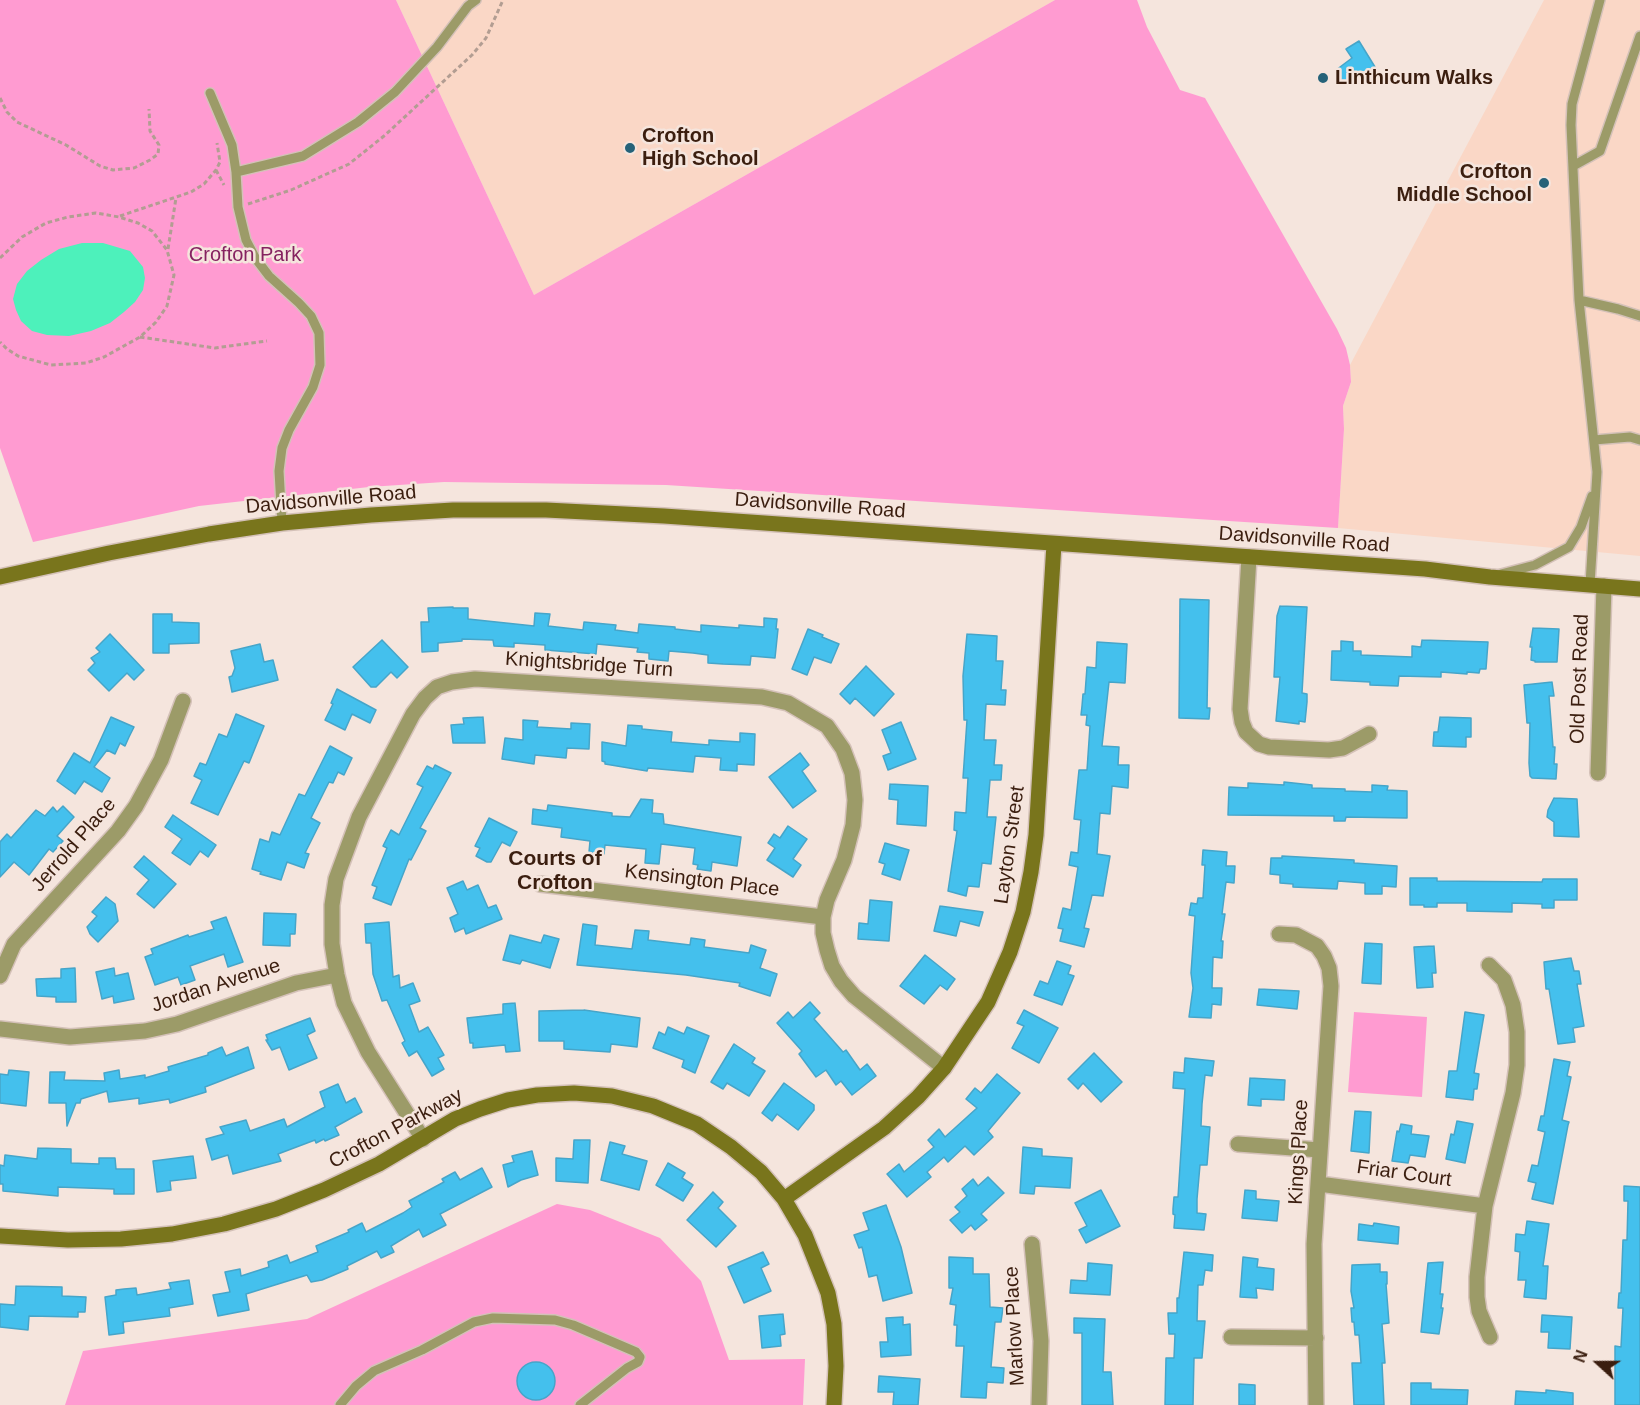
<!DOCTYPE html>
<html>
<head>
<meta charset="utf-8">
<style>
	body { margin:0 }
	#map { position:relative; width:1640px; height:1405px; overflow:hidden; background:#f5e5dd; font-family:Arial,sans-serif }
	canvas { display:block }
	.north { position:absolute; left:1568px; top:1333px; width:60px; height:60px; -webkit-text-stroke:4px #f5e5dd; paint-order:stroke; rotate:291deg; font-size:16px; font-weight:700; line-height:24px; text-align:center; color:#3b1e0f }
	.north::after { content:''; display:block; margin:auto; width:21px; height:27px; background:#3b1e0f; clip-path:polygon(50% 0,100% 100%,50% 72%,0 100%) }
</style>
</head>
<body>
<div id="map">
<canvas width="1640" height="1405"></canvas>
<div class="north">N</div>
</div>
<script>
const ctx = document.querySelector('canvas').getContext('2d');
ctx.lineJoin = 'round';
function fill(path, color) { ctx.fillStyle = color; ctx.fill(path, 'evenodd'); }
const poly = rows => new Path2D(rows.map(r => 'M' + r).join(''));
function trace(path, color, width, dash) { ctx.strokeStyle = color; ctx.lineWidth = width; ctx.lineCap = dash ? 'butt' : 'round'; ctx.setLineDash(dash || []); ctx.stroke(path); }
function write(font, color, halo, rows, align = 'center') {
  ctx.font = font + ' Arial,sans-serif'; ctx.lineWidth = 5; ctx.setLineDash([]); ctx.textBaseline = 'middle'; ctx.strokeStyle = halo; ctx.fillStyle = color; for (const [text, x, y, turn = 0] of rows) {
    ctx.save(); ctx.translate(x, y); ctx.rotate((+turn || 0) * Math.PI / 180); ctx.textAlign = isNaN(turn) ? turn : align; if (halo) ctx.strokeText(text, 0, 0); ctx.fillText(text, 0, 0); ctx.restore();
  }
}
fill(poly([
	[396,0,1055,0,534,295],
	[1544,0,1640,0,1640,556,1338,528,1344,429,1343,406,1351,382,1350,365]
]), '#fad7c6');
fill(poly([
	[0,0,396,0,534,295,1055,0,1137,0,1147,27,1180,90,1205,98,1337,329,1346,348,1350,365,1351,382,1343,406,1344,429,1338,528,666,485,444,482,369,487,199,506,33,542,0,448],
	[1354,1012,1427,1017,1422,1097,1348,1092],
	[557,1204,590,1210,660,1238,701,1281,729,1360,805,1359,803,1405,65,1405,83,1351,307,1319]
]), '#ff9bd1');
fill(poly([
	[82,243,103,243,130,251,143,267,145,278,143,290,135,302,124,312,110,323,91,331,69,336,47,335,32,331,21,321,16,310,13,299,17,284,27,271,41,260,59,249]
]), '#4df1bb');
const building = poly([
	[1359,41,1375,67,1344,84,1336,70,1352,58,1346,49,1359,41],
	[1180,599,1209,600,1207,708,1210,708,1209,719,1179,718,1180,599],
	[1280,606,1307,607,1302,693,1307,694,1307,702,1305,722,1299,721,1299,724,1276,721,1280,677,1274,677,1277,616,1280,606],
	[453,607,453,608,468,608,468,619,534,626,535,613,550,614,548,626,583,630,584,622,616,625,615,630,638,633,639,624,675,627,675,629,701,632,701,625,739,628,739,625,764,627,764,618,777,619,776,629,778,629,775,658,751,656,750,665,723,664,708,663,708,655,693,653,669,651,668,661,649,659,649,653,637,652,638,648,597,644,596,654,545,650,545,645,514,643,514,647,494,646,493,640,462,639,462,641,438,643,438,651,422,652,421,622,429,622,428,608,453,607],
	[153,614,172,614,172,622,199,623,199,643,169,644,169,653,153,653,153,614],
	[1533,628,1559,629,1557,662,1535,662,1535,661,1531,660,1532,647,1530,647,1533,628],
	[808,629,823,635,822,637,839,644,831,663,814,657,807,675,792,669,808,629],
	[110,634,144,670,134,680,127,673,109,691,88,670,95,663,91,658,100,652,96,648,110,634],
	[967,634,997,636,996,661,1003,661,1001,690,1006,690,1005,705,986,704,984,740,996,740,994,765,1002,765,1001,780,990,780,987,817,996,817,991,864,982,863,979,887,968,886,966,896,948,891,957,831,954,830,955,812,966,813,968,778,963,778,967,720,964,720,963,676,967,634],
	[382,640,408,667,397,678,391,672,376,687,371,687,353,667,382,640],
	[1422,640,1488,642,1486,669,1480,669,1479,673,1467,672,1467,674,1441,672,1441,677,1399,676,1398,686,1370,685,1370,682,1331,680,1332,651,1341,651,1341,641,1353,642,1353,651,1361,651,1361,655,1412,657,1412,646,1421,647,1422,640],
	[1097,642,1127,644,1125,683,1109,682,1102,746,1119,747,1118,765,1129,765,1128,788,1112,786,1110,814,1100,813,1097,854,1110,856,1103,896,1092,895,1084,928,1089,929,1084,947,1060,941,1063,929,1058,928,1063,908,1071,910,1078,867,1069,865,1071,852,1078,853,1081,820,1074,819,1079,770,1087,770,1090,726,1086,725,1087,715,1081,715,1082,706,1083,694,1085,694,1087,667,1096,668,1097,642],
	[260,644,264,662,273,660,278,680,232,692,229,677,232,676,235,668,231,651,260,644],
	[866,666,894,694,874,716,855,698,850,704,840,694,866,666],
	[1552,682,1554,696,1549,696,1553,747,1555,747,1554,764,1557,764,1556,779,1532,778,1530,776,1529,763,1530,723,1527,723,1524,685,1552,682],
	[337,689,376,710,370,723,352,714,345,730,325,720,333,704,331,703,337,689],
	[236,714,264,726,249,763,244,761,218,815,191,803,202,780,194,776,200,763,206,765,219,734,227,737,236,714],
	[111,717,134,727,129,737,125,746,120,743,115,754,107,750,94,767,110,778,102,792,84,781,75,794,57,781,74,753,90,763,111,717],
	[483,717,485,743,453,743,451,725,464,724,463,718,483,717],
	[1440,717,1471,718,1471,737,1466,737,1466,747,1433,746,1434,732,1438,732,1440,717],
	[523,720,538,721,537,727,571,729,571,723,590,724,589,749,567,748,566,758,535,755,534,764,502,759,505,738,523,740,523,720],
	[901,722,916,759,888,770,883,756,891,753,882,730,901,722],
	[628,725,642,726,642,729,672,732,671,742,709,745,709,740,740,742,740,733,755,734,754,765,737,764,737,771,720,770,721,758,695,756,693,772,648,768,647,771,605,764,605,762,602,761,602,742,626,746,628,725],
	[330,746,352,758,344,775,338,772,333,783,329,782,311,818,320,823,305,853,309,854,304,868,287,862,281,880,260,874,261,872,252,869,260,839,269,842,272,832,280,835,299,794,305,796,330,746],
	[800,753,809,765,802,771,816,791,793,808,769,777,800,753],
	[435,765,451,773,420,828,426,831,411,860,409,859,391,905,373,898,377,887,372,885,387,848,383,846,391,830,399,835,423,787,417,784,427,766,433,769,435,765],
	[1284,782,1312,785,1312,788,1345,789,1345,791,1372,792,1372,785,1388,786,1387,790,1407,791,1407,818,1346,817,1345,821,1334,821,1334,816,1228,815,1229,787,1248,788,1248,783,1284,785,1284,782],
	[890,784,928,786,926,826,897,824,898,800,889,799,890,784],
	[1554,798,1577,799,1579,837,1554,836,1554,822,1547,817,1548,810,1554,798],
	[641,799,653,800,652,813,663,814,664,824,741,837,737,866,712,862,711,871,697,869,698,865,693,864,695,848,661,844,659,864,645,863,646,849,605,845,604,854,589,852,590,841,561,837,562,828,532,824,533,809,547,811,548,805,612,813,612,816,630,817,641,799],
	[63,806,74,817,57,836,63,841,53,852,49,849,29,875,14,862,0,877,0,842,7,834,11,838,36,810,45,816,53,807,57,812,63,806],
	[173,815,216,845,208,857,200,851,190,865,172,853,182,839,165,827,173,815],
	[489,818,517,832,510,846,502,842,491,862,487,862,476,856,480,848,475,846,489,818],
	[788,826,807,839,793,859,801,865,793,877,767,860,775,848,768,843,774,834,780,838,788,826],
	[885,843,909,850,900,880,882,874,885,864,879,862,885,843],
	[1203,850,1227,852,1226,866,1235,866,1234,883,1226,882,1222,914,1225,914,1221,941,1223,941,1222,958,1213,957,1212,988,1222,988,1221,1005,1212,1004,1211,1018,1189,1017,1193,988,1191,973,1195,916,1189,915,1191,903,1197,904,1198,898,1203,898,1205,865,1202,865,1203,850],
	[144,856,176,884,154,908,137,894,149,880,134,867,144,856],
	[1282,856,1354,860,1354,863,1397,866,1396,887,1382,886,1382,894,1365,894,1365,883,1338,881,1337,889,1293,887,1293,884,1280,883,1280,875,1270,874,1271,858,1282,858,1282,856],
	[1410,878,1437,878,1437,881,1542,882,1543,879,1577,879,1577,900,1554,900,1554,908,1542,908,1542,904,1512,903,1512,912,1467,911,1467,903,1437,903,1437,907,1424,907,1424,905,1410,905,1410,878],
	[463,881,467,890,478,885,488,908,496,905,502,919,466,934,464,928,455,932,450,918,458,914,447,888,463,881],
	[106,897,115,904,118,921,98,942,90,934,87,927,97,916,92,912,106,897],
	[870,900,892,902,889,941,858,939,859,923,868,924,870,900],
	[940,906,983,912,979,926,960,921,956,936,934,931,940,906],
	[264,913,296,914,295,934,290,934,290,946,263,945,264,913],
	[226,917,243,962,228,967,224,954,190,966,195,980,181,985,178,977,155,985,145,957,153,954,151,949,188,935,189,937,214,929,211,922,226,917],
	[389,922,393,977,399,975,400,988,413,983,420,1001,409,1005,419,1032,428,1027,444,1055,438,1058,444,1069,432,1076,417,1051,409,1056,402,1043,405,1041,387,1000,382,1001,373,974,371,943,366,943,365,924,389,922],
	[583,924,597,926,595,945,632,949,635,930,649,931,648,940,690,945,691,938,705,940,704,947,749,953,751,945,766,950,760,968,777,974,770,996,739,986,740,983,686,975,577,965,583,924],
	[510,935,541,943,544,935,559,939,550,968,522,960,520,964,503,960,510,935],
	[1365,943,1382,944,1381,984,1362,983,1365,943],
	[1434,946,1436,973,1432,973,1433,987,1417,988,1414,947,1434,946],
	[925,955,955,979,947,990,940,985,924,1004,900,986,925,955],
	[1571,958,1574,971,1579,971,1581,984,1577,984,1584,1026,1573,1028,1575,1042,1558,1044,1549,989,1546,989,1544,962,1571,958],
	[1057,961,1071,966,1068,974,1074,976,1062,1005,1034,995,1040,981,1048,984,1057,961],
	[75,968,76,1002,56,1002,56,997,37,996,36,979,61,978,61,969,75,968],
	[114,968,115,976,128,973,134,999,114,1003,113,996,102,999,96,972,114,968],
	[1259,989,1299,991,1297,1009,1257,1005,1259,989],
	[810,1002,820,1013,814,1019,843,1052,846,1050,860,1070,867,1064,876,1076,852,1095,841,1081,836,1085,826,1070,816,1077,799,1054,802,1051,777,1023,788,1012,793,1018,810,1002],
	[515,1003,520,1051,506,1052,505,1045,473,1048,473,1043,470,1043,467,1018,503,1014,503,1004,515,1003],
	[584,1010,640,1018,637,1047,611,1044,610,1052,564,1049,564,1041,539,1041,539,1011,584,1010],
	[1024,1010,1058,1028,1039,1063,1012,1048,1024,1026,1017,1023,1024,1010],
	[1465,1012,1484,1015,1474,1073,1479,1074,1477,1089,1474,1089,1473,1100,1446,1097,1449,1071,1457,1071,1465,1012],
	[310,1018,315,1031,307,1035,317,1058,289,1070,280,1047,272,1050,266,1040,268,1040,266,1035,310,1018],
	[668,1027,684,1034,687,1027,709,1036,695,1073,682,1067,684,1060,653,1048,659,1032,665,1035,668,1027],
	[734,1044,755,1058,752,1063,765,1071,749,1096,727,1083,723,1089,711,1082,734,1044],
	[222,1047,226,1056,248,1047,254,1068,205,1087,206,1092,170,1103,169,1099,139,1104,139,1098,109,1102,107,1091,81,1099,80,1103,76,1103,67,1126,66,1103,49,1103,50,1072,65,1072,64,1080,105,1081,104,1073,119,1070,120,1079,145,1075,145,1078,169,1071,168,1067,208,1055,208,1053,222,1047],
	[1094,1053,1122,1082,1101,1102,1083,1083,1078,1089,1068,1079,1094,1053],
	[1185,1058,1214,1061,1212,1076,1205,1075,1202,1104,1201,1126,1210,1127,1207,1165,1200,1165,1197,1199,1197,1213,1206,1214,1204,1230,1174,1228,1175,1215,1173,1214,1173,1209,1174,1197,1178,1197,1185,1089,1173,1088,1174,1072,1184,1073,1185,1058],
	[1554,1059,1570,1062,1567,1076,1571,1077,1562,1120,1569,1122,1568,1125,1553,1204,1532,1199,1536,1183,1528,1181,1532,1165,1538,1166,1545,1132,1538,1130,1541,1116,1544,1116,1554,1059],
	[9,1070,29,1072,26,1106,0,1103,0,1074,8,1075,9,1070],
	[997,1074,1020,1093,988,1131,993,1137,974,1155,965,1146,948,1162,944,1157,927,1172,931,1177,907,1197,887,1174,899,1164,904,1172,934,1147,928,1140,939,1129,945,1137,977,1108,966,1099,975,1088,981,1093,997,1074],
	[1250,1078,1285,1080,1284,1100,1261,1099,1261,1106,1248,1105,1250,1078],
	[784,1083,814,1105,814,1110,798,1130,777,1114,772,1121,762,1113,784,1083],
	[338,1084,346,1103,355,1098,362,1112,335,1127,339,1135,325,1141,324,1139,316,1143,315,1140,278,1154,281,1161,233,1174,228,1155,212,1160,206,1139,224,1134,220,1127,246,1120,250,1131,284,1119,287,1127,325,1107,320,1092,338,1084],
	[1355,1111,1371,1112,1369,1153,1351,1151,1355,1111],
	[1457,1121,1473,1124,1465,1163,1446,1159,1451,1134,1454,1135,1457,1121],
	[1401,1124,1412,1126,1411,1134,1429,1136,1425,1157,1410,1155,1408,1163,1392,1161,1397,1131,1399,1132,1401,1124],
	[574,1140,590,1140,588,1183,556,1181,556,1158,573,1159,574,1140],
	[610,1142,625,1146,622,1154,647,1161,639,1190,601,1180,610,1142],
	[1023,1147,1042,1149,1042,1156,1072,1158,1070,1188,1035,1186,1034,1194,1020,1193,1023,1147],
	[38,1148,71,1149,71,1163,99,1164,99,1158,115,1158,116,1169,134,1169,134,1194,114,1194,114,1189,58,1187,58,1196,3,1191,3,1184,0,1184,0,1165,4,1166,5,1155,37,1159,38,1148],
	[532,1151,538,1175,521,1180,508,1187,503,1165,514,1162,512,1156,532,1151],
	[193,1156,196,1178,170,1181,171,1190,157,1192,153,1161,193,1156],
	[668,1163,685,1173,682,1178,693,1185,683,1201,656,1185,668,1163],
	[482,1168,492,1187,440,1214,446,1225,423,1237,419,1229,391,1246,394,1252,381,1258,377,1251,347,1266,348,1269,322,1280,311,1282,307,1275,246,1294,249,1310,218,1316,213,1295,230,1292,225,1272,240,1269,241,1276,269,1267,268,1262,287,1255,290,1263,318,1252,316,1246,349,1232,348,1230,362,1223,366,1232,403,1213,412,1207,409,1201,444,1182,442,1179,455,1172,460,1180,482,1168],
	[988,1177,1004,1193,981,1214,987,1220,975,1230,971,1225,962,1233,950,1220,960,1212,955,1207,967,1196,962,1189,973,1179,978,1186,988,1177],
	[1624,1186,1640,1187,1640,1405,1615,1405,1615,1346,1621,1347,1623,1308,1618,1308,1619,1293,1621,1293,1623,1240,1627,1240,1628,1201,1624,1201,1624,1186],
	[1101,1190,1120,1226,1086,1243,1079,1230,1087,1226,1075,1203,1101,1190],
	[1245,1190,1256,1191,1256,1199,1279,1201,1277,1221,1242,1218,1245,1190],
	[713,1192,723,1202,718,1208,736,1226,716,1247,687,1220,713,1192],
	[886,1205,901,1247,912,1293,883,1301,877,1275,869,1277,862,1247,859,1248,854,1235,869,1230,863,1213,886,1205],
	[1527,1221,1549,1224,1543,1266,1548,1266,1546,1299,1524,1297,1526,1280,1518,1280,1520,1252,1515,1251,1516,1234,1525,1235,1527,1221],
	[1374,1223,1399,1227,1398,1244,1358,1240,1359,1224,1373,1226,1374,1223],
	[763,1252,769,1264,761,1268,771,1291,744,1303,728,1267,763,1252],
	[1184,1252,1213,1255,1212,1271,1205,1270,1203,1285,1198,1285,1197,1321,1205,1321,1202,1358,1194,1358,1193,1405,1165,1405,1166,1358,1174,1358,1175,1334,1169,1334,1168,1313,1177,1313,1177,1298,1179,1298,1184,1252],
	[949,1257,973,1258,973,1274,989,1274,990,1307,1003,1308,1001,1322,995,1322,991,1367,1004,1368,1003,1383,987,1382,986,1398,961,1397,964,1346,956,1346,957,1325,954,1325,956,1305,950,1304,953,1288,949,1288,949,1257],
	[1243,1257,1258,1259,1257,1267,1274,1269,1273,1290,1256,1288,1257,1298,1240,1297,1243,1257],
	[1443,1262,1440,1294,1443,1294,1441,1308,1443,1308,1439,1334,1421,1332,1428,1263,1443,1262],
	[1088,1263,1112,1265,1110,1295,1070,1293,1071,1280,1087,1281,1088,1263],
	[1380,1264,1380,1272,1387,1272,1387,1284,1386,1284,1389,1323,1382,1324,1385,1363,1382,1363,1384,1405,1354,1405,1352,1363,1361,1363,1359,1335,1355,1335,1354,1322,1352,1322,1351,1308,1354,1308,1351,1291,1352,1265,1380,1264],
	[189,1280,193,1304,169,1308,170,1316,123,1322,124,1333,109,1335,105,1297,116,1295,116,1290,124,1289,136,1288,137,1295,171,1289,169,1283,189,1280],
	[16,1286,62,1287,62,1296,86,1297,85,1312,78,1312,78,1317,29,1316,28,1330,0,1327,0,1304,15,1305,16,1286],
	[783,1314,785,1334,780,1335,781,1346,762,1348,759,1316,783,1314],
	[1542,1315,1572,1317,1570,1349,1548,1348,1549,1332,1541,1332,1542,1315],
	[903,1317,903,1325,910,1324,911,1355,881,1357,880,1342,888,1342,886,1318,903,1317],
	[1074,1318,1105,1319,1103,1372,1111,1372,1113,1405,1082,1405,1082,1333,1074,1333,1074,1318],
	'517 1381a19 19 0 1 1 38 0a19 19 0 1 1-38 0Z',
	[879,1376,920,1379,918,1405,893,1405,894,1392,878,1392,879,1376],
	[1411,1383,1431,1383,1431,1389,1468,1390,1467,1405,1411,1405,1411,1383],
	[1239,1384,1255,1385,1255,1405,1239,1405,1239,1384],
	[1546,1390,1573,1393,1573,1405,1515,1405,1516,1391,1546,1393,1546,1390]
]);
fill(building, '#44c0ed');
trace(building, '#46a5c9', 1.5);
const lane = poly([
	[210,93,232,145,236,172,238,207,246,240,256,259,269,276,299,303,311,316,319,333,320,365,313,387,289,430,282,448,279,471,282,523],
	[1573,166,1600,151,1640,36],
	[236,172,303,156,358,122,395,92,437,47,468,6,476,0],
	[1579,300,1618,309,1640,316],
	[1594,440,1630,437,1640,440],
	[1501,574,1535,565,1569,547,1581,527,1592,496],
	[1590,584,1597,472,1579,300,1571,125,1572,104,1600,0],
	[340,1405,356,1386,374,1371,422,1350,474,1322,493,1318,555,1320,573,1325,636,1352,640,1357,638,1362,627,1368,580,1405]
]);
const street = poly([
	[1249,557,1240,709,1242,722,1246,732,1259,744,1269,747,1329,750,1343,748,1369,734],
	[1598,773,1604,586],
	[540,884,823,917],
	[1279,934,1296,935,1317,946,1324,956,1329,968,1331,986,1314,1244,1316,1405],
	[1489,965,1504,980,1513,1005,1517,1032,1517,1065,1513,1093,1485,1206,1477,1277,1477,1297,1479,1311,1490,1337],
	[0,976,14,944,118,831,136,806,161,760,183,701],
	[0,1029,70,1037,145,1031,177,1024,296,983,337,975],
	[423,1139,368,1052,344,1003,337,975,332,944,332,905,336,879,359,817,413,714,425,698,437,687,452,682,475,679,762,697,788,703,827,726,843,749,852,773,855,800,853,825,844,860,827,900,823,917,823,933,827,950,832,966,841,981,854,996,944,1068],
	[1238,1144,1320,1150],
	[1319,1184,1485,1206],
	[1032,1244,1041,1341,1039,1405],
	[1231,1337,1316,1338]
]);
const secondary = poly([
	[0,577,109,553,209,534,282,523,371,515,453,510,546,510,664,516,1425,569,1490,577,1640,589],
	[784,1199,884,1128,918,1097,944,1068,988,1002,1010,952,1023,912,1031,872,1036,835,1054,544],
	[0,1236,68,1240,121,1239,172,1234,224,1224,276,1209,324,1190,379,1164,455,1119,480,1109,508,1100,537,1095,574,1093,612,1096,653,1106,697,1124,731,1147,761,1172,784,1199,805,1235,828,1293,834,1324,836,1366,834,1405]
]);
trace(lane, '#d4c1b8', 12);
trace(street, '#d4c1b8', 18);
trace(secondary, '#d4c1b8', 18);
trace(poly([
	[0,98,7,112,17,122,66,145,100,166,113,170,134,168,150,160,158,154,159,145,150,131,149,109],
	[216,170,224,185],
	[248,204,291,190,349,164,384,136,472,55,486,38,503,0],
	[120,216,191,192,204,184,216,170,220,162,217,143],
	[168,249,176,198],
	[0,258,22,237,46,223,68,217,96,213,119,217,138,223,152,231,167,250,174,275,167,306,156,322,140,337,104,357,86,363,51,365,18,356,7,349,0,342],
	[140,337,215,348,267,341]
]), '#b29d92', 3, [4.5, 3]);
trace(lane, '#9c9b68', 9);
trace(street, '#9c9b68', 15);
trace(secondary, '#79751c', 15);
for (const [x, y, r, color] of [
	[1323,78,6,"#256279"],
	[630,148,6,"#256279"],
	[1544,183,6,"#256279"]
]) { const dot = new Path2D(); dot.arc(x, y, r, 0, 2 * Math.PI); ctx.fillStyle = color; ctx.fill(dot); trace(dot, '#f5e5dd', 2); }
write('bold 20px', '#3b1e0f', '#f5e5dd', [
	["Linthicum Walks",1335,78],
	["Crofton",642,136],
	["High School",642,159],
	["Crofton",1532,172,"right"],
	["Middle School",1532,195,"right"]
], 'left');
write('20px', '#862260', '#f5e5dd', [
	["Crofton Park",245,255]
]);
write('20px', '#3b1e0f', '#f5e5dd', [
	["Davidsonville Road",331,500,-5],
	["Davidsonville Road",820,506,4],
	["Davidsonville Road",1304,540,4],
	["Knightsbridge Turn",589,665,4],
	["Old Post Road",1580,679,-88],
	["Jerrold Place",74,845,-49],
	["Layton Street",1010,845,-82],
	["Kensington Place",702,881,7],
	["Jordan Avenue",216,986,-18],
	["Crofton Parkway",396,1129,-28],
	["Kings Place",1299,1152,-87],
	["Friar Court",1404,1174,8],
	["Marlow Place",1015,1326,-93]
]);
write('bold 21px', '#3b1e0f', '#f5e5dd', [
	["Courts of",555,859],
	["Crofton",555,883]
]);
</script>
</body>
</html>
